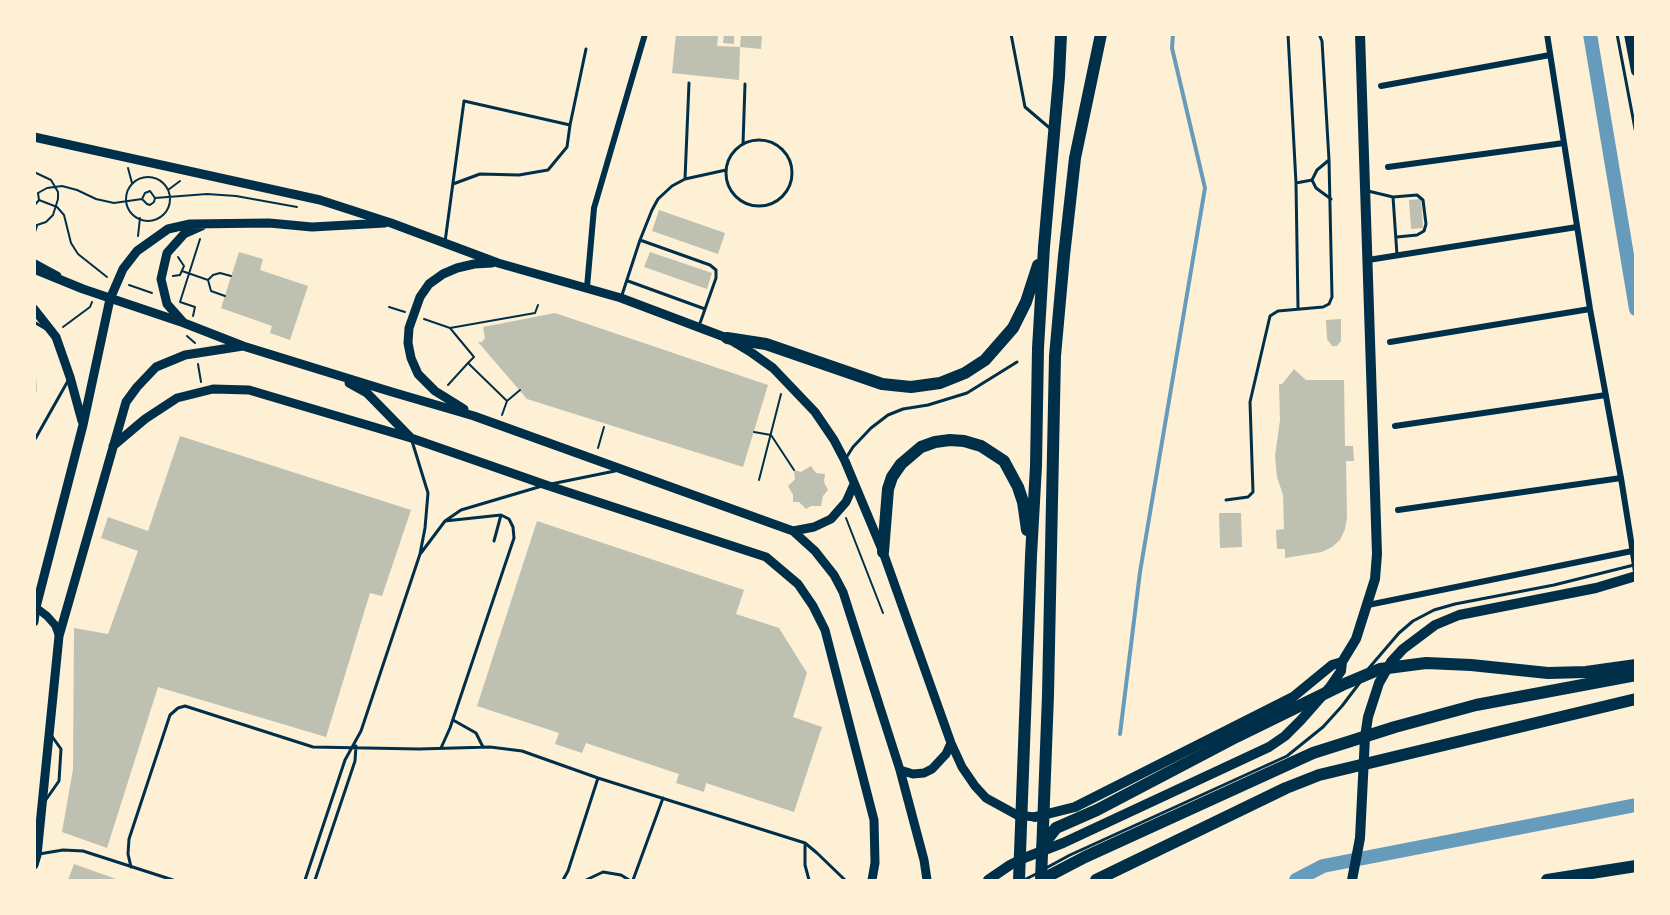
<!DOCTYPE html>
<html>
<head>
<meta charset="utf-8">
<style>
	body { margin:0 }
	#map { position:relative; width:1670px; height:915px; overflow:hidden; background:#fdf0d5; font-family:"Noto Serif",serif }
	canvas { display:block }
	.frame { position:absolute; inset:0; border:36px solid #fdf0d5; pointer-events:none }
</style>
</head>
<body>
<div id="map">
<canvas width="1670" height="915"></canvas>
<div class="frame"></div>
</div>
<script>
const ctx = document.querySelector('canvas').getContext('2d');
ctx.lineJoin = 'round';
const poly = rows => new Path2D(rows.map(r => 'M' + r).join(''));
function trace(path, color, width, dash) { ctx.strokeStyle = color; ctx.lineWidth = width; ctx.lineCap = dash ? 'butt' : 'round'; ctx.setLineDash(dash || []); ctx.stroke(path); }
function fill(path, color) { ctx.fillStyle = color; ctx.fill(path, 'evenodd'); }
trace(poly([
	[1120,734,1140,572,1205,188,1172,48,1173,34]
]), '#669bbc', 4);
trace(poly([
	[1590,34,1636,309],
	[1296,880,1323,866,1636,805]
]), '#669bbc', 14);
fill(poly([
	[676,34,718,36,717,46,740,47,739,80,672,73],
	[724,34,734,34,734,44,723,43],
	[741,34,762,34,761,49,740,47],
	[1421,199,1423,228,1411,229,1409,200],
	[659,210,725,233,718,254,652,231],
	[239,252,263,259,260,270,308,286,290,340,270,333,272,326,221,308],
	[650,252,712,273,707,289,644,267],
	[555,313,768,385,743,467,527,399,478,342,482,342,485,338,483,327],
	[1341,319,1341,341,1337,346,1332,346,1327,339,1326,320],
	[1294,369,1306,380,1344,380,1345,446,1353,446,1354,461,1346,461,1347,517,1345,529,1340,540,1332,547,1322,552,1285,558,1285,549,1277,549,1276,530,1284,529,1283,495,1277,477,1275,456,1280,420,1279,384,1282,384],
	[34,377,36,377,37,390,35,397],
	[180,436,411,510,382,596,370,593,326,737,158,687,107,848,62,832,73,769,74,628,108,634,138,551,101,538,108,517,148,531],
	[811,466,816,473,825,474,824,482,828,490,823,496,821,506,811,506,806,509,799,502,793,502,793,495,788,486,795,479,794,470,801,472],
	[1219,513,1241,513,1242,547,1220,548],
	[537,521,744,590,736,614,779,628,807,673,793,717,822,727,794,812,706,783,704,792,676,783,679,774,586,743,582,753,555,744,559,733,477,706],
	[74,864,119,880,68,880]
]), '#bec0b2');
trace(poly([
	[128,168,132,183],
	[34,172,51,180,58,192,58,199,53,215,46,222,34,226],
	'126 199a22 22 0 1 1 44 0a22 22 0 1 1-44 0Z',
	[168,190,180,181],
	[38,193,47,188,62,186,77,190,96,199,114,203,142,199,147,204,150,205,154,202,155,198,150,191,145,193,142,199],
	[155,198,207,194,236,196,297,207],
	[39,200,57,207,64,215,71,243,78,254,107,277],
	[34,206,39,200,38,193],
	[34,235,37,226],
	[138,236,140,218],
	[182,271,208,280,211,291,225,296],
	[173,276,180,275,184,266,178,257],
	[208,280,213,275,220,273,231,276],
	[129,285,152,293],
	[180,302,195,307,193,316],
	[180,302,200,239],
	[389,307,405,312],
	[424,319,450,328],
	[63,327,90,307,92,302],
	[187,336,195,343],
	[198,364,201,382],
	[448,385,468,363],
	[520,390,507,401,468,363,474,357,450,328,535,313,538,305],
	[502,415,507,401],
	[754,432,771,435,794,470],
	[598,448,604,427],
	[759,480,781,394],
	[846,518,883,613]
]), '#003049', 2);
trace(poly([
	[1011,34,1025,107,1052,130],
	[1288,34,1296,183,1298,308],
	[1617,34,1636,134],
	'726 173a33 33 0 1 1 66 0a33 33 0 1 1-66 0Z',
	[743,144,745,84],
	[1329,160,1317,170,1312,180,1316,188,1331,199],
	[685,179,689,83],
	[1296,183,1312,180],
	[453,184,480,174,519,175,548,170,567,147,570,125],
	[1368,191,1393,197,1417,195,1423,200,1426,224,1424,231,1417,235,1397,237],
	[1393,197,1397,255],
	[640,240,710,265,716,270,716,278,699,326],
	[445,242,464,101,570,125,586,49],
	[628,281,705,309],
	[621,298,640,240,652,210,658,199,672,186,685,179,726,170],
	[34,322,46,329],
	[34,441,69,379],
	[846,458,853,447,871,428,888,415,903,409,928,405,967,393,1017,362],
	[551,484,615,471],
	[1226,500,1248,497,1253,492,1250,402,1270,316,1278,311,1323,307,1329,304,1332,297,1329,160,1322,41,1319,34],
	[494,541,501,515],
	[421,553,445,521,461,510,542,486],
	[1369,668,1399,633,1413,621,1434,610,1455,604,1554,585,1634,565],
	[453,720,476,733,483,747],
	[441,748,450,728,514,538,513,527,509,519,501,515,445,521],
	[45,801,59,781,61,749,51,735],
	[805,845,805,865,809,880],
	[39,854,63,850,83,851,173,880],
	[131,867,128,854,129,839,170,715,178,708,185,706,313,747,419,749,490,747,522,751,598,778,805,843,817,853,845,880],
	[1046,868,1070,855,1287,756,1323,727,1342,706,1361,681],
	[305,880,345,760,361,731,420,554,425,528,428,493,412,441],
	[315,880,355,761,356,746],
	[563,880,568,871,598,778],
	[586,880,603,872,621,875,629,880],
	[633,880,663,798],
	[1024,880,1038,873]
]), '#003049', 3);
trace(poly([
	[1547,34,1590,309,1621,478,1636,572],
	[1381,86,1550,55],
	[1388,167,1564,143],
	[1368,260,1577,227],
	[34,262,58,275],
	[587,287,594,208,645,34],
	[1390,342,1590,309],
	[1395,426,1606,395],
	[1398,510,1621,478],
	[1368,605,1632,551]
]), '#003049', 6);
trace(poly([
	[34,606,47,616,55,625,59,636]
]), '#003049', 8);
trace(poly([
	[34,137,320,200,391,223,498,263,621,298,727,338,752,353,773,368,815,412,834,440,845,461,883,552,951,743,962,767,975,786,986,798,1017,815,1035,817],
	[34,269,83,289,184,323,243,346,392,392,474,416,793,531,815,551,834,575,843,592,900,770,924,860,927,880],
	[34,309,56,337,70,377,82,421],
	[183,322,167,304,161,279,167,253,184,234,202,226],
	[349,383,367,393,410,437],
	[464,409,435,391,418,374,411,358,408,343,409,328,420,297,429,284,443,274,457,268,474,264,492,263],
	[113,446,145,419,177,398,213,389,249,390,411,438,546,485,766,557,798,584,813,606,825,630,874,820,875,863,872,880],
	[793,531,814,527,831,519,846,502,854,484],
	[34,622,36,607,83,425,110,299,123,269,137,251,168,229,190,224,269,223,312,227,385,223],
	[900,770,913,774,924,773,932,769,946,754,951,743],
	[34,865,37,855,59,636,126,402,137,387,156,367,185,355,243,346]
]), '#003049', 9);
trace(poly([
	[1629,34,1636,71],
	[1035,817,1075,807,1293,697,1332,665,1342,662],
	[988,880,1010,865,1024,858,1063,843,1269,747,1285,736,1301,720,1330,687,1341,671,1342,662,1356,639,1375,579,1377,554,1360,34],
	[1352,880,1360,838,1365,737,1368,717,1379,683,1391,662,1403,649,1435,625,1459,615,1596,588,1636,576]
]), '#003049', 10);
trace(poly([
	[727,338,766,344,882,384,911,387,940,383,965,373,985,360,1013,328,1026,302,1038,265],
	[883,552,888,489,892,477,901,464,921,447,935,442,950,440,964,441,981,446,1004,461,1018,487,1023,502,1027,530],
	[1042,846,1056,828,1097,810,1238,736,1342,685,1380,669,1426,663,1471,665,1548,673,1586,672,1636,665],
	[1019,880,1031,556,1036,466,1038,348,1044,247,1059,77,1061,34],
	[1041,880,1048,695,1055,356,1064,256,1075,158,1101,34],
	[1041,880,1085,857,1313,753,1395,727,1476,705,1636,675],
	[1096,880,1286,788,1319,775,1636,699],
	[1547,880,1636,866]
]), '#003049', 12);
</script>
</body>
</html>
